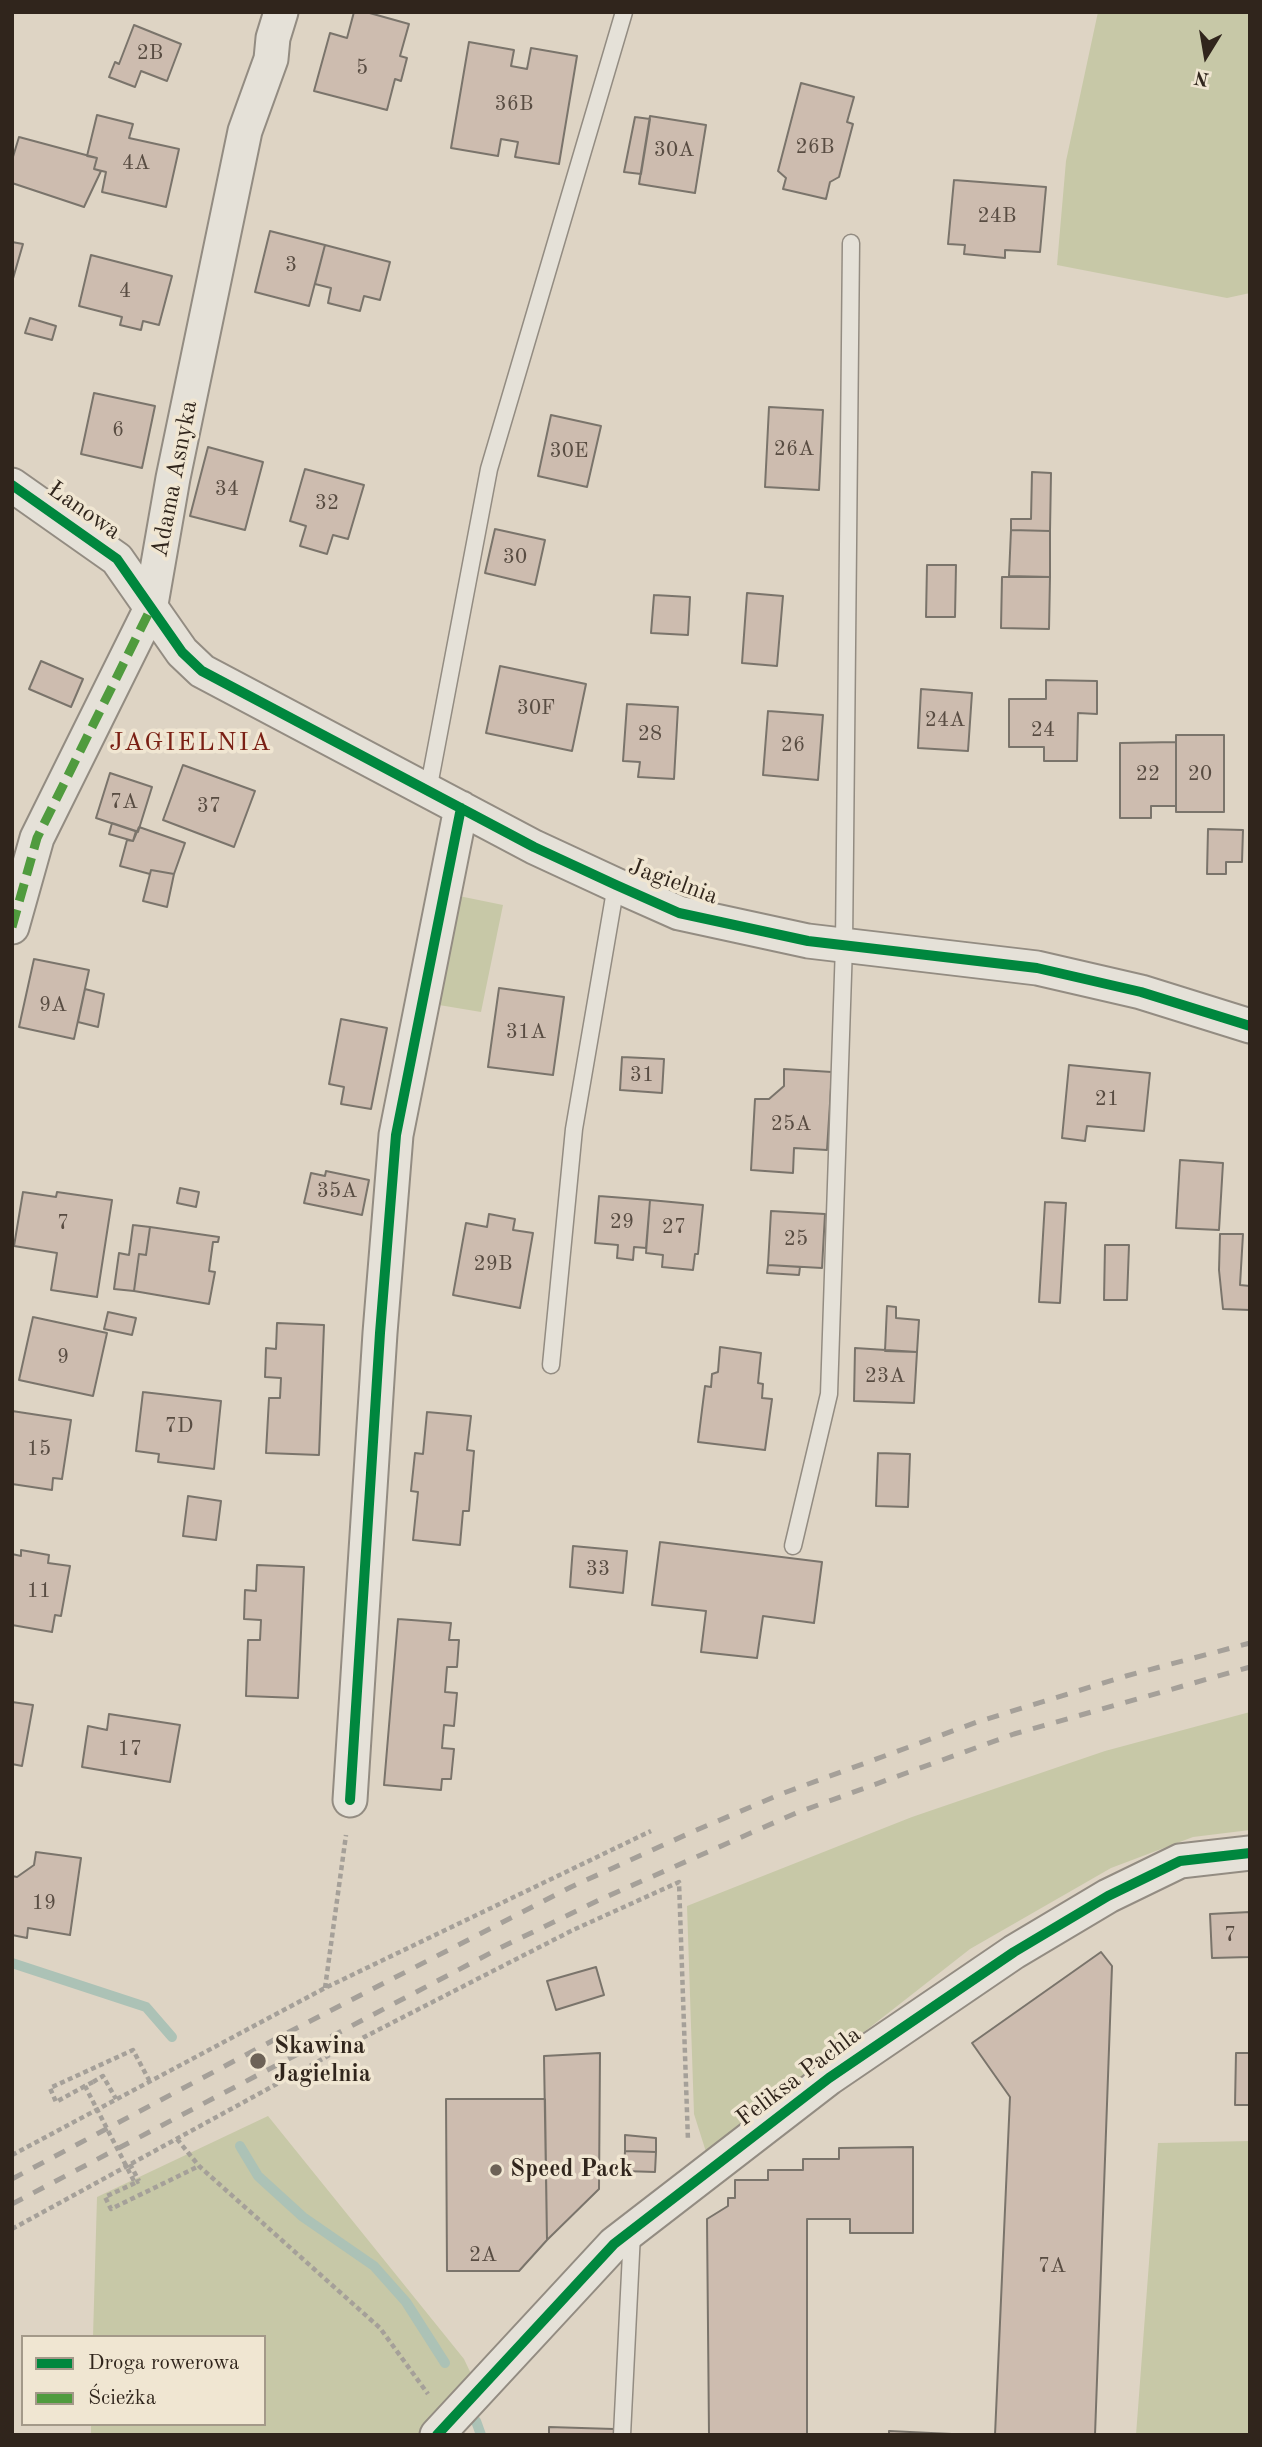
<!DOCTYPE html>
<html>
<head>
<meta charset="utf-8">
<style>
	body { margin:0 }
	#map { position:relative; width:1262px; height:2447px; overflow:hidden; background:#ded4c4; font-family:"Old Standard TT",serif }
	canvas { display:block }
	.frame { position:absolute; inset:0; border:14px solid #30251c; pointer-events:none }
	.legend { position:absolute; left:21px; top:2335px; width:245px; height:91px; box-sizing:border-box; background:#f0e6d2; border:2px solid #a39989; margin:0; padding:9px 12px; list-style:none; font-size:21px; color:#30251c }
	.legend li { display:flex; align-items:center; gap:14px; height:35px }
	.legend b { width:35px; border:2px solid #a39989 }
	.north { position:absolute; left:1171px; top:21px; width:70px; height:70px; -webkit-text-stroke:5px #f0e6d2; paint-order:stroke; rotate:191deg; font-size:19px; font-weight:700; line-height:28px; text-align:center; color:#30251c }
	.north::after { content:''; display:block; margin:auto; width:24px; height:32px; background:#30251c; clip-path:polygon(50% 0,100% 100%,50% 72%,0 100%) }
</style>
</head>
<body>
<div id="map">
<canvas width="1262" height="2447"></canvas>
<div class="frame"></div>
<ul class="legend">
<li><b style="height:9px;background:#00873e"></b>Droga rowerowa</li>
<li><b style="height:9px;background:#509b3e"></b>Ścieżka</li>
</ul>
<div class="north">N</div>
</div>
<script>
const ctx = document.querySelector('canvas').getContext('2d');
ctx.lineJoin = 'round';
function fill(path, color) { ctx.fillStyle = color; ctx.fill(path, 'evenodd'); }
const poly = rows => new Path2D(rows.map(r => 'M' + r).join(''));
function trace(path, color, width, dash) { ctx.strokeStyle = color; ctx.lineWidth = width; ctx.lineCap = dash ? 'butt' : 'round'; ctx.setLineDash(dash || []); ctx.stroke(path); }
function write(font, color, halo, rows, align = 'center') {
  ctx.font = font + ' "Old Standard TT",serif'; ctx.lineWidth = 7; ctx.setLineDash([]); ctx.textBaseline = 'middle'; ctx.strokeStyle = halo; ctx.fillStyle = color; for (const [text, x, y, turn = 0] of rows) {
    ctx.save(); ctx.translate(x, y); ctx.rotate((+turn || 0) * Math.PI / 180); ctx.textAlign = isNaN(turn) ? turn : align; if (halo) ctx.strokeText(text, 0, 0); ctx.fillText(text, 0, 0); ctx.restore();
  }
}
fill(poly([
	[1098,12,1250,12,1250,293,1227,298,1057,265,1066,161],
	[454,895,503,905,481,1012,433,1004],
	[1250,1712,1250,1830,1193,1837,1111,1868,970,1949,707,2155,694,2114,687,1906,912,1817,1105,1751],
	[268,2116,464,2359,473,2378,420,2435,91,2435,91,2424,264,2424,264,2337,93,2337,97,2197],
	[1250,2141,1250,2435,1136,2435,1158,2143]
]), '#c7c8a7');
trace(poly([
	[12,1963,146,2007,172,2037],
	[240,2146,258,2176,303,2217,374,2266,406,2302,445,2363],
	[476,2421,481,2435]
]), '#acc2b6', 10);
const building = poly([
	[354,12,366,12,409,24,400,56,407,58,401,81,395,79,387,110,314,91,330,33,347,38,354,12],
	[134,25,181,44,167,81,141,71,135,87,109,77,115,62,119,64,134,25],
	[469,42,514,50,511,66,527,69,531,48,577,56,559,164,515,157,518,142,501,139,498,156,451,148,469,42],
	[801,83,854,97,847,122,853,124,839,177,830,182,826,199,783,189,786,178,778,171,801,83],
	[97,115,133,124,129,138,179,149,166,207,102,192,106,172,94,169,97,158,87,156,97,115],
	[650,116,706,125,695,193,639,184,650,116],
	[635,117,650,119,641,174,624,172,635,117],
	[19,137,97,158,94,169,101,171,84,207,12,183,12,160,19,137],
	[954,180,1046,187,1040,252,1005,250,1005,258,964,254,965,245,948,244,954,180],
	[270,231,325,245,309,306,255,292,270,231],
	[12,242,23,244,12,282,12,242],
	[325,245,390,262,380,300,364,296,360,311,328,303,331,288,315,284,325,245],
	[91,255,172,276,159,325,143,321,141,330,120,325,122,317,79,306,91,255],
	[30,318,56,326,52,340,25,333,30,318],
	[94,393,155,406,142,468,81,454,94,393],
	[769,407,823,410,819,490,765,487,769,407],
	[551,415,601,426,587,487,538,476,551,415],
	[208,447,263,462,245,530,190,516,208,447],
	[305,469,364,485,348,539,333,535,327,554,300,546,306,526,290,521,305,469],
	[1032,472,1051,473,1050,531,1011,530,1011,519,1031,519,1032,472],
	[495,529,545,540,535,585,485,573,495,529],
	[1011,530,1050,531,1050,577,1009,576,1011,530],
	[927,565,956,565,955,617,926,617,927,565],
	[1002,577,1050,577,1049,629,1001,628,1002,577],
	[747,593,783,596,777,666,742,663,747,593],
	[654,595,690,597,688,635,651,633,654,595],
	[41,661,83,679,71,707,29,689,41,661],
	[500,666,586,684,572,751,486,733,500,666],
	[1046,680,1097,681,1097,714,1078,713,1077,761,1044,761,1044,747,1009,747,1009,699,1046,699,1046,680],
	[921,689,972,693,968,751,918,748,921,689],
	[627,704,678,707,674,779,638,777,640,762,623,761,627,704],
	[768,711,823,715,818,780,763,775,768,711],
	[1176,735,1224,735,1224,812,1176,812,1176,735],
	[1176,742,1176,806,1151,806,1151,818,1120,818,1120,743,1176,742],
	[183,765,255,791,234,847,163,820,183,765],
	[110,773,152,787,138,832,96,818,110,773],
	[112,823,136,831,133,841,109,834,112,823],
	[139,827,185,843,174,874,151,870,150,874,120,866,127,840,133,841,139,827],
	[1208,829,1243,830,1242,862,1226,862,1226,874,1207,874,1208,829],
	[151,870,174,874,167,907,143,901,151,870],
	[34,959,89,970,74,1039,19,1027,34,959],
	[499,988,564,997,553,1075,488,1067,499,988],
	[85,989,104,994,98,1027,78,1022,85,989],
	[341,1019,387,1028,371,1109,341,1104,344,1087,329,1084,341,1019],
	[622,1057,664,1059,662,1093,620,1090,622,1057],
	[1069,1065,1150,1073,1144,1131,1087,1126,1085,1141,1062,1138,1069,1065],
	[784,1069,832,1072,827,1150,794,1148,793,1173,751,1170,755,1099,769,1099,784,1086,784,1069],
	[1180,1160,1223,1163,1219,1230,1176,1228,1180,1160],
	[326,1171,369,1180,362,1215,304,1203,311,1173,325,1176,326,1171],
	[180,1188,199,1192,196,1207,177,1203,180,1188],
	[23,1192,56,1197,57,1192,112,1200,97,1297,51,1290,57,1253,14,1246,23,1192],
	[599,1196,650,1200,646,1248,634,1247,633,1260,617,1258,618,1245,595,1243,599,1196],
	[650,1200,703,1205,698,1254,695,1254,693,1270,662,1267,663,1255,646,1253,650,1200],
	[1045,1202,1066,1203,1060,1303,1039,1302,1045,1202],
	[771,1211,825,1214,822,1268,768,1265,771,1211],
	[489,1214,515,1219,513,1230,533,1233,520,1308,453,1295,466,1223,487,1227,489,1214],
	[133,1225,150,1227,146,1255,139,1254,134,1291,114,1289,119,1253,129,1255,133,1225],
	[150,1227,219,1237,218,1242,213,1242,209,1271,215,1272,209,1304,134,1291,139,1254,146,1255,150,1227],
	[1220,1234,1243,1234,1240,1285,1250,1286,1250,1310,1223,1309,1219,1270,1220,1234],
	[1105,1245,1129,1245,1127,1300,1104,1300,1105,1245],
	[768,1265,800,1267,799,1275,767,1273,768,1265],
	[887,1306,896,1307,896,1318,919,1320,917,1352,885,1351,887,1306],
	[108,1312,136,1318,132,1335,104,1329,108,1312],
	[33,1317,107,1333,93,1396,19,1380,33,1317],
	[277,1323,324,1325,319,1455,266,1453,269,1398,280,1398,281,1378,265,1377,266,1348,276,1349,277,1323],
	[720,1347,761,1353,758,1383,763,1384,762,1398,772,1399,765,1450,698,1442,705,1386,711,1387,712,1374,718,1372,720,1347],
	[855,1348,917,1352,914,1403,854,1401,855,1348],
	[143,1392,221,1401,214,1469,158,1462,159,1454,136,1451,143,1392],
	[12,1411,71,1420,62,1479,53,1478,52,1490,12,1484,12,1411],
	[427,1412,471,1416,467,1450,474,1451,469,1511,463,1511,460,1545,413,1540,418,1492,411,1491,415,1453,423,1454,427,1412],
	[878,1453,910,1454,908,1507,876,1506,878,1453],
	[188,1496,221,1501,216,1540,183,1536,188,1496],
	[660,1542,822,1562,814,1623,763,1616,757,1658,701,1652,706,1611,652,1605,660,1542],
	[573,1546,627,1551,623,1593,570,1587,573,1546],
	[21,1550,49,1555,48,1563,70,1566,61,1616,55,1615,52,1632,12,1625,12,1554,21,1556,21,1550],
	[257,1565,304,1567,298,1698,246,1696,248,1640,260,1640,261,1620,244,1619,245,1590,256,1591,257,1565],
	[398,1619,451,1623,449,1640,459,1640,457,1667,447,1667,445,1692,457,1693,454,1726,444,1725,442,1748,454,1749,451,1779,442,1779,441,1790,384,1785,398,1619],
	[12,1702,33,1705,22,1766,12,1764,12,1702],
	[109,1714,180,1725,170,1782,82,1767,88,1726,107,1730,109,1714],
	[36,1852,81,1858,70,1935,28,1928,27,1938,12,1935,12,1876,17,1877,34,1865,36,1852],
	[1250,1912,1250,1957,1212,1958,1210,1914,1250,1912],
	[1101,1952,1112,1966,1095,2435,995,2435,1010,2097,972,2043,1101,1952],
	[596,1967,604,1995,556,2010,547,1981,596,1967],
	[600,2053,599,2189,547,2240,544,2056,600,2053],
	[1236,2053,1250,2053,1250,2105,1235,2105,1236,2053],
	[446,2099,545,2099,547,2240,519,2271,447,2271,446,2099],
	[625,2135,656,2138,656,2152,625,2151,625,2135],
	[913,2147,913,2233,850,2233,850,2219,807,2219,807,2435,709,2435,707,2219,728,2206,728,2198,735,2198,735,2180,768,2180,768,2170,803,2170,803,2159,839,2159,839,2148,913,2147],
	[625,2151,656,2152,655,2172,624,2171,625,2151],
	[549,2427,614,2429,614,2435,549,2435,549,2427],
	[889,2431,952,2434,952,2435,889,2435,889,2431]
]);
fill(building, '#cdbcaf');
trace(building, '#7a746b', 2);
const service = poly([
	[428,791,489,469,624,12],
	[551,1365,574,1129,616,885],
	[793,1546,829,1394,844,945,851,243],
	[622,2435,632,2233]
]);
const minor = poly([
	[12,485,117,559,182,652,202,671,534,847,616,885,679,913,808,941,1037,968,1141,992,1250,1026],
	[12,927,37,838,150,610,173,478,245,131,271,59,273,38,281,12],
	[350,1800,380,1333,396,1135,461,808],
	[437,2435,614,2244,829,2078,1014,1952,1108,1896,1180,1861,1250,1853]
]);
trace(service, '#938c82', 19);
trace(minor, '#938c82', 37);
trace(poly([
	[325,1988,346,1835],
	[93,2082,103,2076,116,2099],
	[85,2086,56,2102,50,2088,133,2050,149,2080],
	[177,2139,199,2166,380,2328,428,2394],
	[12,2155,325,1988,651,1831],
	[130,2164,139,2181],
	[135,2183,105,2197,111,2209,199,2166],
	[12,2229,337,2051,573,1930,679,1882,688,2141]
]), '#a5a099', 4.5, [5, 3.5]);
trace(service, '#e5e1d8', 16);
trace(minor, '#e5e1d8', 33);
trace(poly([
	[12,2179,287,2033,571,1887,692,1832,781,1794,977,1722,1126,1676,1250,1643],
	[12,2204,500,1948,599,1900,796,1813,1014,1734,1250,1667]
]), '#a5a099', 5, [12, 12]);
trace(poly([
	[93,2082,85,2086,135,2183,139,2181]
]), '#a5a099', 4.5, [5, 3.5]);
trace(poly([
	[12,927,37,838,150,610]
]), '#509b3e', 9, [18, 9]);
trace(poly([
	[12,485,117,559,182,652,202,671,534,847,616,885,679,913,808,941,1037,968,1141,992,1250,1026],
	[350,1800,380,1333,396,1135,461,808],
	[437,2435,614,2244,829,2078,1014,1952,1108,1896,1180,1861,1250,1853]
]), '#00873e', 10);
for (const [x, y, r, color] of [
	[258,2061,9,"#6d6257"],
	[496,2170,7,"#6d6257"]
]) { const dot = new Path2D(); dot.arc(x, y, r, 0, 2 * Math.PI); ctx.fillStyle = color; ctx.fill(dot); trace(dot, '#f0e6d2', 2.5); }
write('21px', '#584c42', null, [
	["2B",150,53],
	["5",362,68],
	["36B",514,104],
	["26B",815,147],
	["30A",674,150],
	["4A",136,163],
	["24B",997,216],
	["3",291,265],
	["4",125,291],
	["6",118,430],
	["26A",794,449],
	["30E",569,451],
	["34",227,489],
	["32",327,503],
	["30",515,557],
	["30F",536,708],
	["24A",945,720],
	["24",1043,730],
	["28",650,734],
	["26",793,745],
	["22",1148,774],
	["20",1200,774],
	["7A",124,802],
	["37",209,806],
	["9A",53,1005],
	["31A",526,1032],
	["31",642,1075],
	["21",1107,1099],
	["25A",791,1124],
	["35A",337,1191],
	["29",622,1222],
	["7",63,1223],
	["27",674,1227],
	["25",796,1239],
	["29B",493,1264],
	["9",63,1357],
	["23A",885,1376],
	["7D",179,1426],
	["15",39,1449],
	["33",598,1569],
	["11",39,1591],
	["17",130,1749],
	["19",44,1903],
	["7",1230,1935],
	["2A",483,2255],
	["7A",1052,2266]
]);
write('24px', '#30251c', '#f0e6d2', [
	["Adama Asnyka",175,479,-79],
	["Łanowa",84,511,35],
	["Jagielnia",673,882,20],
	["Feliksa Pachla",799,2077,-37]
]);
write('bold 24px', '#30251c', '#f0e6d2', [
	["Skawina",274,2047],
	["Jagielnia",274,2075],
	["Speed Pack",510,2170]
], 'left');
ctx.letterSpacing = '2px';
write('26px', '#7a1f14', '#f0e6d2', [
	["JAGIELNIA",191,743]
]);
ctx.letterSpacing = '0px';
</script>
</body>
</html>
